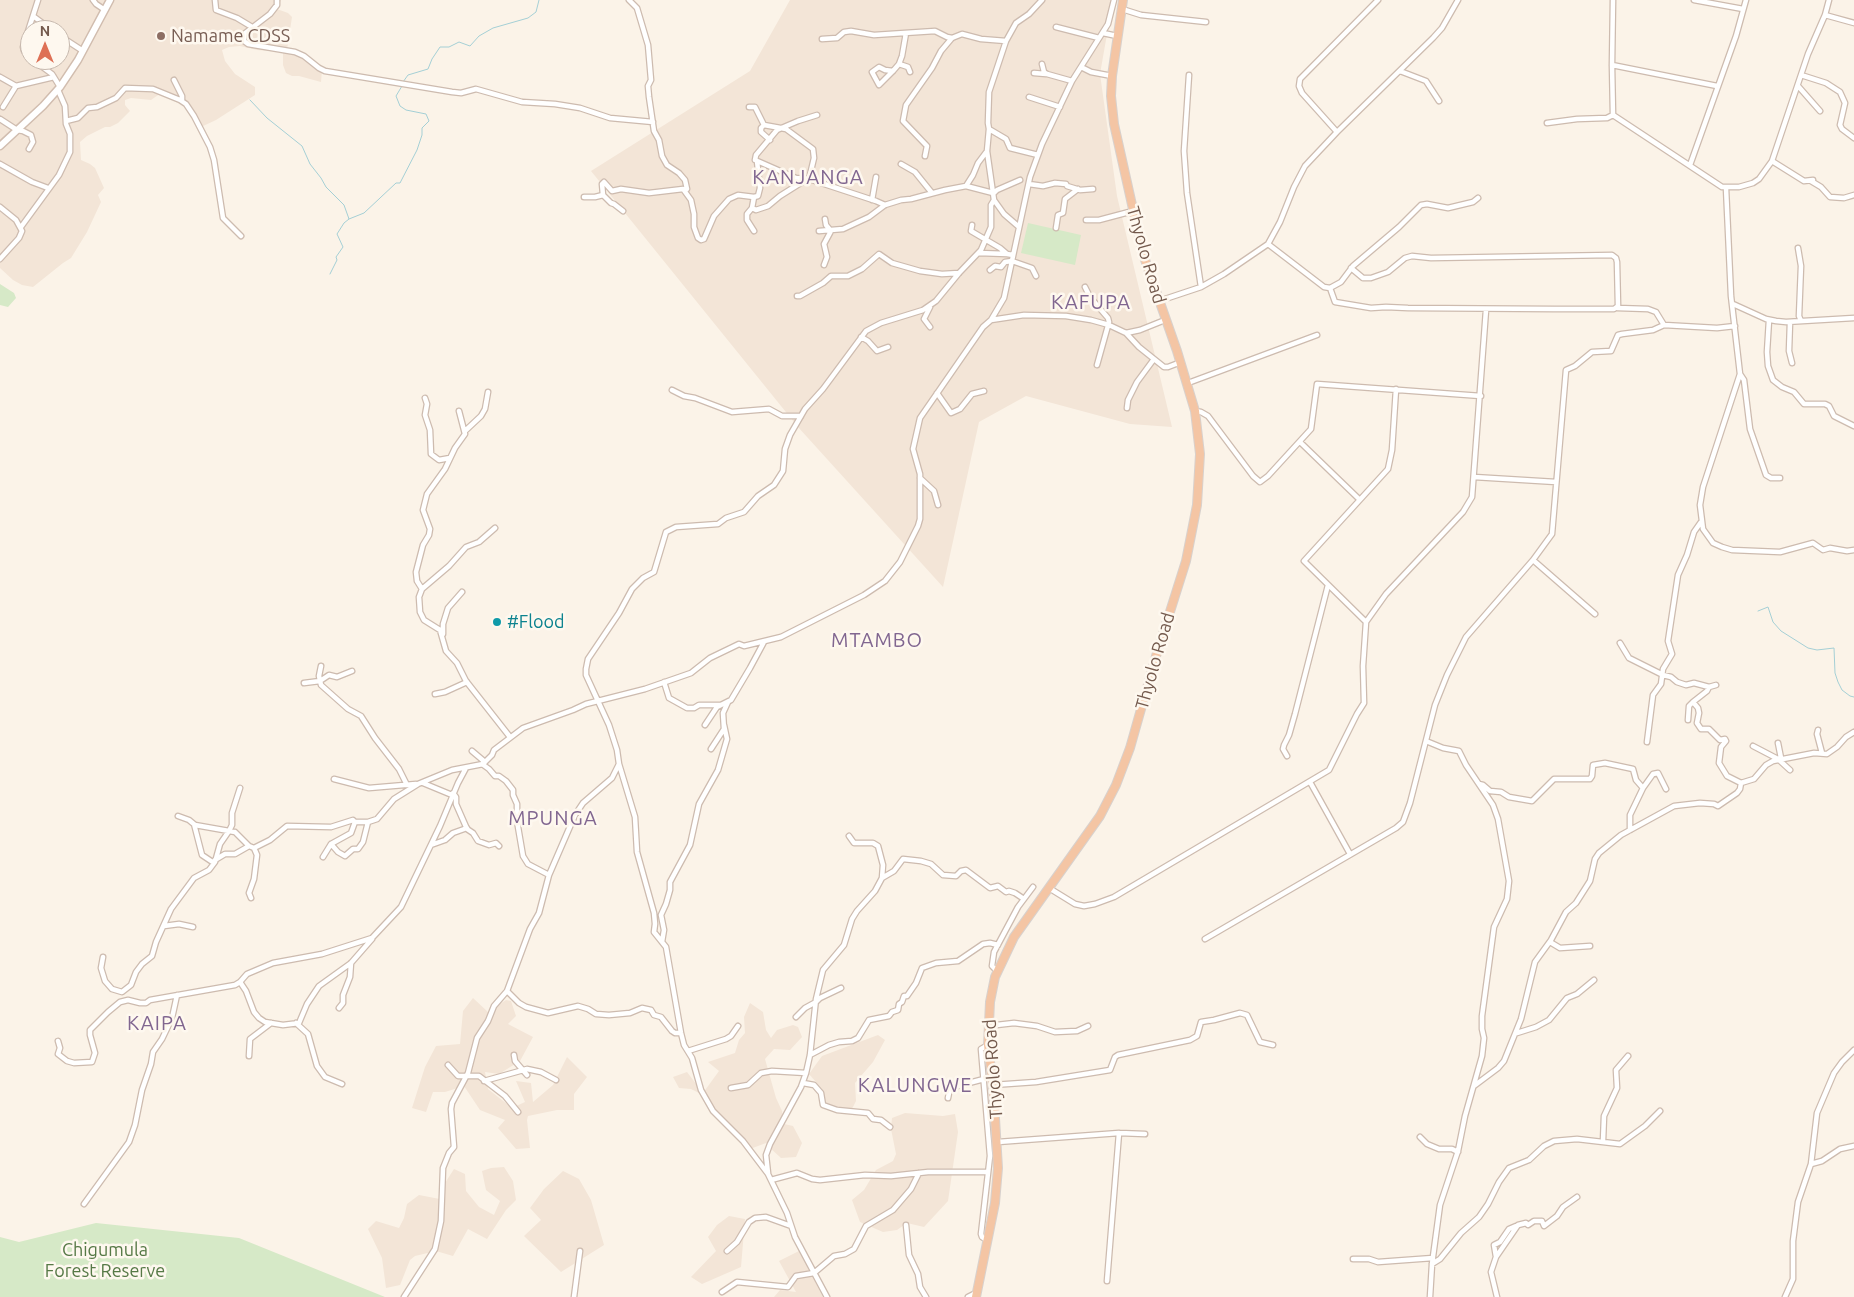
<!DOCTYPE html>
<html>
<head>
<meta charset="utf-8">
<style>
	body { margin:0 }
	#map { position:relative; width:1854px; height:1297px; overflow:hidden; background:#fbf3e8; font-family:Ubuntu,sans-serif }
	canvas { display:block }
	.north { position:absolute; left:20px; top:20px; width:50px; height:50px; box-sizing:border-box; background:#fef8ef; border:1px solid #c7b9ae; border-radius:50%; rotate:0deg; font-size:14px; font-weight:700; line-height:20px; text-align:center; color:#745a4d }
	.north::after { content:''; display:block; margin:auto; width:18px; height:22px; background:#de7055; clip-path:polygon(50% 0,100% 100%,50% 72%,0 100%) }
</style>
</head>
<body>
<div id="map">
<canvas width="1854" height="1297"></canvas>
<div class="north">N</div>
</div>
<script>
const ctx = document.querySelector('canvas').getContext('2d');
ctx.lineJoin = 'round';
function fill(path, color) { ctx.fillStyle = color; ctx.fill(path, 'evenodd'); }
const poly = rows => new Path2D(rows.map(r => 'M' + r).join(''));
function trace(path, color, width, dash) { ctx.strokeStyle = color; ctx.lineWidth = width; ctx.lineCap = dash ? 'butt' : 'round'; ctx.setLineDash(dash || []); ctx.stroke(path); }
function write(font, color, halo, rows, align = 'center') {
  ctx.font = font + ' Ubuntu,sans-serif'; ctx.lineWidth = 5; ctx.setLineDash([]); ctx.textBaseline = 'middle'; ctx.strokeStyle = halo; ctx.fillStyle = color; for (const [text, x, y, turn = 0] of rows) {
    ctx.save(); ctx.translate(x, y); ctx.rotate((+turn || 0) * Math.PI / 180); ctx.textAlign = isNaN(turn) ? turn : align; if (halo) ctx.strokeText(text, 0, 0); ctx.fillText(text, 0, 0); ctx.restore();
  }
}
fill(poly([
	[0,0,281,0,277,9,288,13,292,17,287,50,296,52,322,70,321,82,299,76,292,76,286,73,283,65,283,52,257,50,240,46,229,47,222,50,225,61,235,74,255,87,255,95,216,120,201,127,182,102,161,93,151,100,131,98,125,100,125,105,130,111,118,123,110,127,105,127,87,136,80,142,81,160,90,164,95,168,104,188,98,195,101,202,87,232,71,258,63,263,33,287,22,285,13,280,0,268],
	[30,30,60,30,60,60,30,60],
	[790,0,1113,0,1100,74,1117,196,1172,427,1130,424,1026,396,979,422,943,587,798,427,591,171,750,71],
	[473,998,488,1012,506,1000,511,1001,516,1016,508,1024,533,1037,520,1061,499,1074,485,1072,488,1089,512,1108,525,1102,516,1081,531,1083,533,1102,553,1085,567,1057,587,1077,574,1094,574,1110,557,1110,528,1116,527,1120,530,1148,516,1149,498,1128,505,1120,480,1110,464,1086,445,1092,433,1092,426,1112,412,1108,425,1067,436,1046,460,1044,463,1011],
	[750,1003,763,1012,766,1030,771,1038,777,1030,793,1025,798,1027,802,1037,790,1050,774,1049,765,1059,776,1098,782,1111,784,1124,793,1126,802,1143,796,1157,781,1158,769,1147,774,1140,750,1149,703,1095,691,1089,679,1088,673,1077,687,1072,703,1093,719,1071,708,1062,735,1053,739,1040,745,1033,744,1017],
	[878,1035,885,1040,873,1062,855,1083,856,1101,852,1109,843,1109,825,1105,822,1089,809,1074,822,1056],
	[905,1113,943,1116,955,1114,958,1132,948,1201,924,1227,907,1223,897,1230,883,1232,860,1222,852,1200,864,1190,876,1170,893,1161,896,1154,891,1129,892,1118],
	[504,1167,513,1181,516,1200,506,1210,487,1239,468,1229,453,1256,436,1251,415,1256,410,1260,400,1285,386,1288,382,1258,368,1229,376,1221,399,1228,404,1218,407,1204,419,1195,445,1200,445,1183,454,1169,465,1174,466,1191,479,1207,494,1215,500,1201,486,1190,482,1171,491,1168],
	[563,1171,579,1179,591,1200,604,1245,561,1272,524,1236,541,1220,530,1208,544,1189],
	[729,1216,745,1219,741,1267,702,1284,691,1277,716,1251,708,1237,717,1225],
	[799,1251,823,1297,774,1297,780,1290,796,1292,779,1261]
]), '#f3e5d7');
fill(poly([
	[1028,223,1081,235,1075,265,1021,253],
	[0,284,14,293,16,298,8,307,0,305],
	[96,1223,239,1238,385,1297,0,1297,0,1237,19,1242]
]), '#d6e9c7');
trace(poly([
	[403,82,408,75,428,69,432,59,440,47,449,47,459,42,470,46,479,36,493,28,528,18,536,12,539,0],
	[250,100,267,118,302,146,310,164,321,178,326,187,344,205,349,219,344,223,337,234,343,247,336,257,337,260,330,274],
	[349,219,364,213,396,183,400,183,417,150,422,135,422,128,429,121,426,114,406,110,400,106,396,96,402,86],
	[1758,611,1768,607,1773,622,1781,631,1808,648,1817,650,1834,648,1835,673,1838,682,1842,690,1850,696,1854,697]
]), '#a4cfd5', 1);
const minor = poly([
	[93,0,96,4,105,10],
	[215,0,216,10,237,18,252,27],
	[277,0,277,5,270,14,244,34,244,41,248,44,295,52,304,56,319,68,325,71,452,92,461,93,476,89,522,102,555,104,580,108,610,118,653,122],
	[629,0,637,8,648,45,651,80,648,86,649,97,654,131,659,140,662,156,667,165,679,173,685,180,687,189,685,191],
	[1613,0,1612,65,1613,115],
	[1694,0,1743,9],
	[1122,9,1141,15,1206,22],
	[1825,15,1854,23],
	[33,16,52,30],
	[1056,27,1099,38],
	[1103,33,1117,36],
	[60,36,83,51],
	[822,39,837,38,844,32,851,31,874,35,935,31,947,37,952,38],
	[30,56,24,51,23,47,38,0],
	[33,60,52,74,60,87],
	[899,64,908,67,910,72],
	[1042,64,1044,72,1047,74,1072,81],
	[1612,65,1717,86],
	[1081,67,1091,72,1112,76],
	[893,71,885,70,879,67,872,72,879,85,893,71,899,64,902,56,906,33],
	[1400,71,1426,81,1439,101],
	[1034,73,1046,74],
	[1189,75,1184,151,1187,193,1201,287],
	[1801,75,1826,83,1840,92,1845,103,1840,125,1842,129,1854,138],
	[0,77,16,86,54,77],
	[174,80,182,96,182,101],
	[1798,86,1820,111],
	[1029,97,1060,107],
	[3,107,16,86],
	[749,107,755,107,764,125,786,129,813,149,814,158,809,179],
	[817,115,798,121,777,130,756,155,755,160,796,178,809,179,876,201,885,205],
	[1613,115,1722,187,1739,187,1753,183,1759,179,1772,161,1808,54,1825,15,1829,0],
	[0,119,17,130,23,131,31,135,33,142,29,149],
	[66,121,78,118,88,108,97,107,116,98,125,88,153,89,180,100,186,104,194,116,210,147,214,160,223,218,241,236],
	[1547,123,1577,119,1607,118,1613,115],
	[764,125,761,128,761,132,770,140],
	[989,129,987,151,994,200,1004,214,1019,227],
	[1337,132,1302,93,1299,86,1300,79,1378,0],
	[1038,155,1010,148,1006,139,989,129,988,123,989,92,1006,41,1016,23,1029,14,1042,0],
	[925,156,927,146,903,121,906,105,932,68,941,51,952,38,962,34,981,39,1006,41],
	[1772,161,1804,181,1813,180],
	[0,164,32,182,48,188],
	[901,164,915,172,932,193],
	[1690,165,1736,36,1746,0],
	[1811,181,1821,187,1830,197,1844,198,1854,195],
	[1029,184,1043,186,1055,183,1066,184,1067,186,1080,190,1093,189],
	[966,186,993,193],
	[1726,188,1731,296,1740,374,1703,487,1700,505,1703,529,1713,543,1722,547,1732,550,1780,552,1813,543,1823,550,1830,548,1847,551,1854,550],
	[993,194,997,190,1020,180],
	[603,195,602,184,604,182,612,191,621,189,649,193,683,189,691,200,694,214,694,227,698,238,701,240,704,239,714,216,729,199,738,195,754,197,752,208,747,214,747,220,754,231],
	[584,197,595,197,603,195,611,203,614,204,623,211],
	[754,197,758,196,760,188,757,161],
	[872,200,876,177],
	[0,207,16,220,22,231,19,238,0,259],
	[752,208,756,210,768,206,780,196,807,179],
	[1086,220,1099,220,1133,211],
	[972,225,971,231,1000,248,1007,254,1013,255],
	[21,227,59,175,70,152,70,134,66,124,65,106,58,90],
	[1056,228,1058,215,1063,213,1065,199,1078,189],
	[819,231,843,229,869,217,885,205,901,200,911,199,945,190,966,186,973,175,978,163,987,151],
	[1268,244,1324,287,1330,288,1341,282,1353,266,1399,227,1421,205,1427,204,1448,208,1473,202,1478,198],
	[1798,248,1801,266,1799,316,1801,321],
	[979,253,1007,254],
	[824,265,827,257,824,244,831,231,826,225,825,219],
	[990,270,995,266,1001,267,1005,262,1012,261,1032,268,1036,276],
	[1085,287,1090,297,1108,318,1109,322,1097,365],
	[1330,288,1335,302,1371,308,1386,307,1408,308,1554,309,1614,309,1618,306,1617,262,1616,258,1612,255,1431,258,1412,256,1405,258,1388,272,1371,278,1363,278,1351,268],
	[797,296,800,296,823,283,831,276,848,276,862,269,879,254,892,263,920,271,942,274,959,273],
	[1159,301,1201,287,1224,274,1268,244,1280,222,1294,187,1305,166,1337,132,1433,38,1442,28,1458,0],
	[1733,304,1766,319,1776,321,1786,322,1854,318],
	[930,307,924,319,930,327],
	[1617,308,1648,309,1656,312,1664,325],
	[991,320,1004,298,1030,177,1042,144,1072,81,1108,24,1114,0],
	[1769,320,1767,352,1768,366,1773,380,1782,387,1794,392,1804,404,1825,404,1829,406,1834,416,1854,426],
	[1790,322,1789,351,1792,363],
	[1126,333,1139,347,1164,367,1168,367,1181,362],
	[861,337,868,341,877,351,888,347],
	[1740,374,1744,380,1750,429,1766,475,1771,478,1780,478],
	[1188,383,1317,335],
	[672,390,684,396,695,398,732,412,769,409,782,416,801,416],
	[937,393,951,413,960,409,972,394,984,391],
	[425,398,427,404,425,415,430,430,431,454,439,460,450,458],
	[1127,408,1128,400,1137,382,1154,359],
	[459,411,465,434,455,448,445,469,427,494,423,510,430,529,429,535,423,545,416,572,417,581,422,589,419,597,420,612,424,620,440,630,446,651,457,663,466,681,510,737],
	[1195,411,1201,412,1208,416,1253,476,1260,482,1268,476,1311,429,1317,384,1481,396],
	[465,431,481,416,485,409,488,392],
	[1300,442,1359,499],
	[1474,477,1556,482],
	[920,478,934,491,938,505],
	[1533,560,1595,614],
	[422,589,449,566,466,547,479,542,495,528],
	[1366,622,1304,561,1388,469,1392,450,1396,389],
	[443,634,443,624,448,608,462,592],
	[1620,643,1629,658,1663,675,1671,677,1677,682,1686,685,1694,683,1709,687,1716,685],
	[321,666,319,676,321,685,348,709,361,716,375,738,399,769,407,785],
	[664,682,669,698,687,708,694,708,699,705,720,705],
	[304,683,320,681,329,675,337,677,352,671],
	[1709,687,1707,691,1693,702,1698,708,1699,713,1697,723,1701,729,1709,729,1720,740,1725,739,1726,741,1721,747,1719,763,1727,776,1741,783],
	[435,694,445,692,467,682],
	[1688,720,1689,706,1693,702],
	[705,725,717,707,731,700,750,668,764,642],
	[1818,730,1817,734,1822,753],
	[1426,741,1443,748,1459,751,1466,765,1493,805,1498,819,1509,881,1507,899,1494,927,1482,1016,1482,1029,1484,1038,1482,1056,1465,1116,1458,1151,1440,1205,1432,1264,1430,1297],
	[1647,742,1653,695,1661,684,1663,669,1672,654,1668,641,1678,575,1687,555,1694,532,1701,522],
	[1778,743,1781,758],
	[1753,746,1778,759,1790,770],
	[711,749,724,729,723,713,728,702],
	[472,751,485,762],
	[1287,756,1283,749,1284,745,1289,735,1295,714,1328,585],
	[482,764,489,769,495,776,499,776,506,781,513,790,513,795,517,804,517,821,523,856,528,864,549,875],
	[619,764,635,817,637,852,654,913,655,924,654,932,666,947,681,1033,684,1045,692,1058,701,1090,713,1111,743,1141,768,1174,787,1213,795,1237,827,1297],
	[334,779,369,788,416,784],
	[1310,782,1350,854],
	[423,783,452,795],
	[1479,784,1483,785,1490,791,1501,792,1509,797,1532,801,1554,779,1590,779,1592,776,1593,765,1605,763,1633,769,1636,780,1643,788,1653,774,1658,773,1666,789],
	[453,793,456,797,456,804,467,829,473,833,478,841,489,845,496,843,499,846],
	[178,816,189,820,195,825,229,831,232,825,232,813,240,788],
	[355,822,351,833,331,844,338,852,345,856,353,849,358,849,363,842,368,822],
	[194,824,202,855,214,863],
	[1630,830,1630,815,1643,788],
	[431,845,445,840,453,833,467,828],
	[323,857,331,844],
	[215,860,225,854,235,854,249,846],
	[882,878,894,871,903,859,921,861,931,864,943,875,956,876,961,871,966,870,990,888,998,886,1006,892,1009,891,1015,893,1024,899],
	[1049,888,1075,904,1084,906,1095,904,1114,897,1329,770,1357,714,1364,703,1363,666,1366,622,1386,594,1463,512,1472,497,1486,310],
	[251,898,249,893,254,879,257,855,254,848,270,840,287,826,331,827,353,820,355,822,368,822,377,819,394,799,418,784,452,770,483,764,492,755,494,750,523,728,573,710,586,704,645,689,691,673,710,658,739,644,744,646,781,637,864,595,885,581,900,562,918,526,920,519,920,474,913,449,920,418,983,327,991,320,1024,315,1066,316,1091,320,1109,325,1126,333,1140,330,1165,320],
	[164,926,179,924,193,927],
	[1205,939,1396,828,1403,822,1410,803,1435,705,1447,675,1466,637,1533,560,1552,534,1566,370,1575,366,1592,352,1611,351,1618,335,1622,334,1653,330,1664,325,1717,328,1735,326],
	[662,942,664,930,661,915,666,904,670,890,670,882,690,845,699,804,718,770,727,739,724,725],
	[1550,942,1560,948,1590,946],
	[103,957,101,968,105,981,112,989,122,992,131,985,136,972,142,964,152,956,156,942,171,909,194,878,209,870,215,862,220,844,229,831,235,832,249,846,254,848],
	[997,971,992,966,994,952,1018,907,1033,887],
	[240,982,246,991,254,1012,259,1018,265,1022,283,1025,299,1023,307,1004,319,986,351,963,372,939],
	[507,991,519,1003,526,1007,548,1013,578,1006,588,1009,596,1014,609,1015,630,1013,642,1008,651,1010,654,1015,661,1017,672,1031,675,1033,681,1033],
	[339,1008,343,1003,343,995,350,977,351,963],
	[796,1017,805,1008,816,1002,820,998,841,988],
	[296,1023,308,1034,317,1066,325,1077,342,1084],
	[988,1026,1014,1023,1037,1026,1055,1032,1077,1031,1088,1026],
	[1517,1033,1536,1027,1549,1020,1567,998,1577,994,1594,980],
	[58,1041,60,1048,58,1054,67,1061,74,1063,92,1062,95,1053,90,1035,90,1030,108,1012,120,1002,128,1000,140,1003,146,1003,150,1000,235,985,240,982,247,974,273,963,322,954,372,938,401,907,440,826,458,783,466,768],
	[688,1051,726,1039,731,1036,738,1026],
	[514,1055,515,1061,527,1075],
	[810,1055,829,1045,839,1042,852,1041,858,1038,869,1020,889,1016,892,1012,898,1010,899,1004,902,1002,904,996,907,996,916,983,922,968,936,963,958,961,983,944,990,943,998,945],
	[249,1056,250,1039,271,1023],
	[448,1065,458,1076,479,1076,505,1096,518,1112],
	[484,1081,527,1069,541,1072,556,1080],
	[803,1083,814,1085,821,1093,823,1105,837,1110,868,1113,873,1119,881,1120,890,1127],
	[993,1085,1036,1082,1110,1070,1115,1057,1118,1055,1190,1040,1197,1036,1201,1022,1214,1020,1240,1013,1247,1015,1260,1042,1273,1045],
	[1474,1086,1498,1068,1504,1061,1521,1019,1535,962,1551,940,1566,912,1576,903,1590,881,1595,859,1599,853,1621,835,1674,806,1700,803,1714,804,1718,806,1737,793,1740,789,1741,783,1754,779,1766,765,1773,761,1814,753,1827,754,1837,747,1846,737,1854,732],
	[731,1088,748,1085,761,1073,772,1071,806,1073],
	[948,1098,950,1088,984,1079],
	[1420,1137,1427,1144,1439,1149,1452,1149,1458,1152],
	[1603,1141,1604,1116,1617,1088,1616,1070,1628,1056],
	[998,1142,1119,1133,1145,1134],
	[1811,1164,1822,1161,1840,1149,1854,1146],
	[768,1173,766,1155,770,1144,801,1087,806,1073,810,1055,816,999,823,970,844,945,852,919,857,911,875,891,882,878,883,865,878,846,873,843,854,843,849,836],
	[771,1180,797,1173,812,1179,820,1180,865,1175,891,1176,928,1172,988,1172],
	[84,1204,129,1142,135,1125,142,1090,151,1064,153,1052,162,1039,172,1018,177,995],
	[906,1225,909,1255,918,1274,920,1287,926,1297],
	[987,1240,982,1237,981,1234,990,1156,981,1049,988,1045],
	[727,1251,737,1242,749,1222,755,1218,766,1217,791,1226],
	[1496,1257,1494,1245,1500,1242,1509,1229,1516,1226],
	[1353,1259,1369,1259,1378,1262,1433,1258],
	[1432,1264,1440,1259,1461,1233,1479,1217,1488,1204,1499,1182,1509,1168,1529,1160,1544,1146,1554,1141,1577,1139,1620,1144,1645,1126,1660,1111],
	[1107,1281,1119,1133],
	[722,1292,737,1282,788,1287,796,1276,814,1273,834,1256,845,1254,854,1249,866,1226,893,1210,911,1189,919,1173],
	[404,1297,435,1249,441,1221,443,1168,449,1153,454,1147,451,1109,452,1103,468,1073,477,1038,488,1021,494,1006,507,991,530,929,539,913,549,875,575,815,583,803,612,778,619,764,617,750,609,725,586,675,586,669,588,659,619,613,632,589,643,578,654,572,666,532,676,527,718,524,726,518,744,512,758,496,774,485,783,471,785,449,790,435,805,409,823,389,866,331,881,323,923,310,936,301,959,273,981,250,991,227,991,205,994,200],
	[574,1297,580,1251],
	[968,1297,974,1294,977,1295],
	[1497,1297,1491,1272,1496,1257,1518,1225,1526,1223,1528,1225,1534,1221,1542,1221,1544,1226,1557,1216,1563,1207,1577,1197],
	[1785,1297,1793,1279,1793,1241,1798,1202,1811,1164,1817,1113,1834,1073,1842,1062,1854,1050]
]);
const secondary = poly([
	[0,146,43,106,60,87,78,60,110,0]
]);
const trunk = poly([
	[976,1297,995,1203,998,1168,993,1085,988,1045,990,1002,995,977,1014,937,1100,816,1116,785,1130,748,1156,656,1186,561,1197,505,1200,454,1195,411,1177,351,1143,254,1114,124,1111,96,1112,76,1123,0]
]);
trace(minor, '#cdbbaf', 7);
trace(secondary, '#d1bdaf', 9);
trace(trunk, '#d8d1cd', 10);
trace(minor, '#fff', 4.5);
trace(secondary, '#fff', 6);
trace(trunk, '#f4c5a4', 8);
for (const [x, y, r, color] of [
	[161,36,5,"#8d6e63"],
	[497,622,5,"#0f9aa8"]
]) { const dot = new Path2D(); dot.arc(x, y, r, 0, 2 * Math.PI); ctx.fillStyle = color; ctx.fill(dot); trace(dot, '#fef8ef', 2); }
write('18px', '#785e54', '#fef8ef', [
	["Namame CDSS",171,36]
], 'left');
write('18px', '#745a4d', '#fef8ef', [
	["Thyolo Road",1146,255,74],
	["Thyolo Road",1155,661,-74],
	["Thyolo Road",993,1069,-94]
]);
write('18px', '#0d838f', '#fef8ef', [
	["#Flood",507,622]
], 'left');
write('18px', '#567946', '#fef8ef', [
	["Chigumula",105,1250],
	["Forest Reserve",105,1271]
]);
ctx.letterSpacing = '1px';
write('20px', '#816690', '#fef8ef', [
	["KANJANGA",808,177],
	["KAFUPA",1091,302],
	["MTAMBO",877,640],
	["MPUNGA",553,818],
	["KAIPA",157,1023],
	["KALUNGWE",915,1085]
]);
ctx.letterSpacing = '0px';
</script>
</body>
</html>
